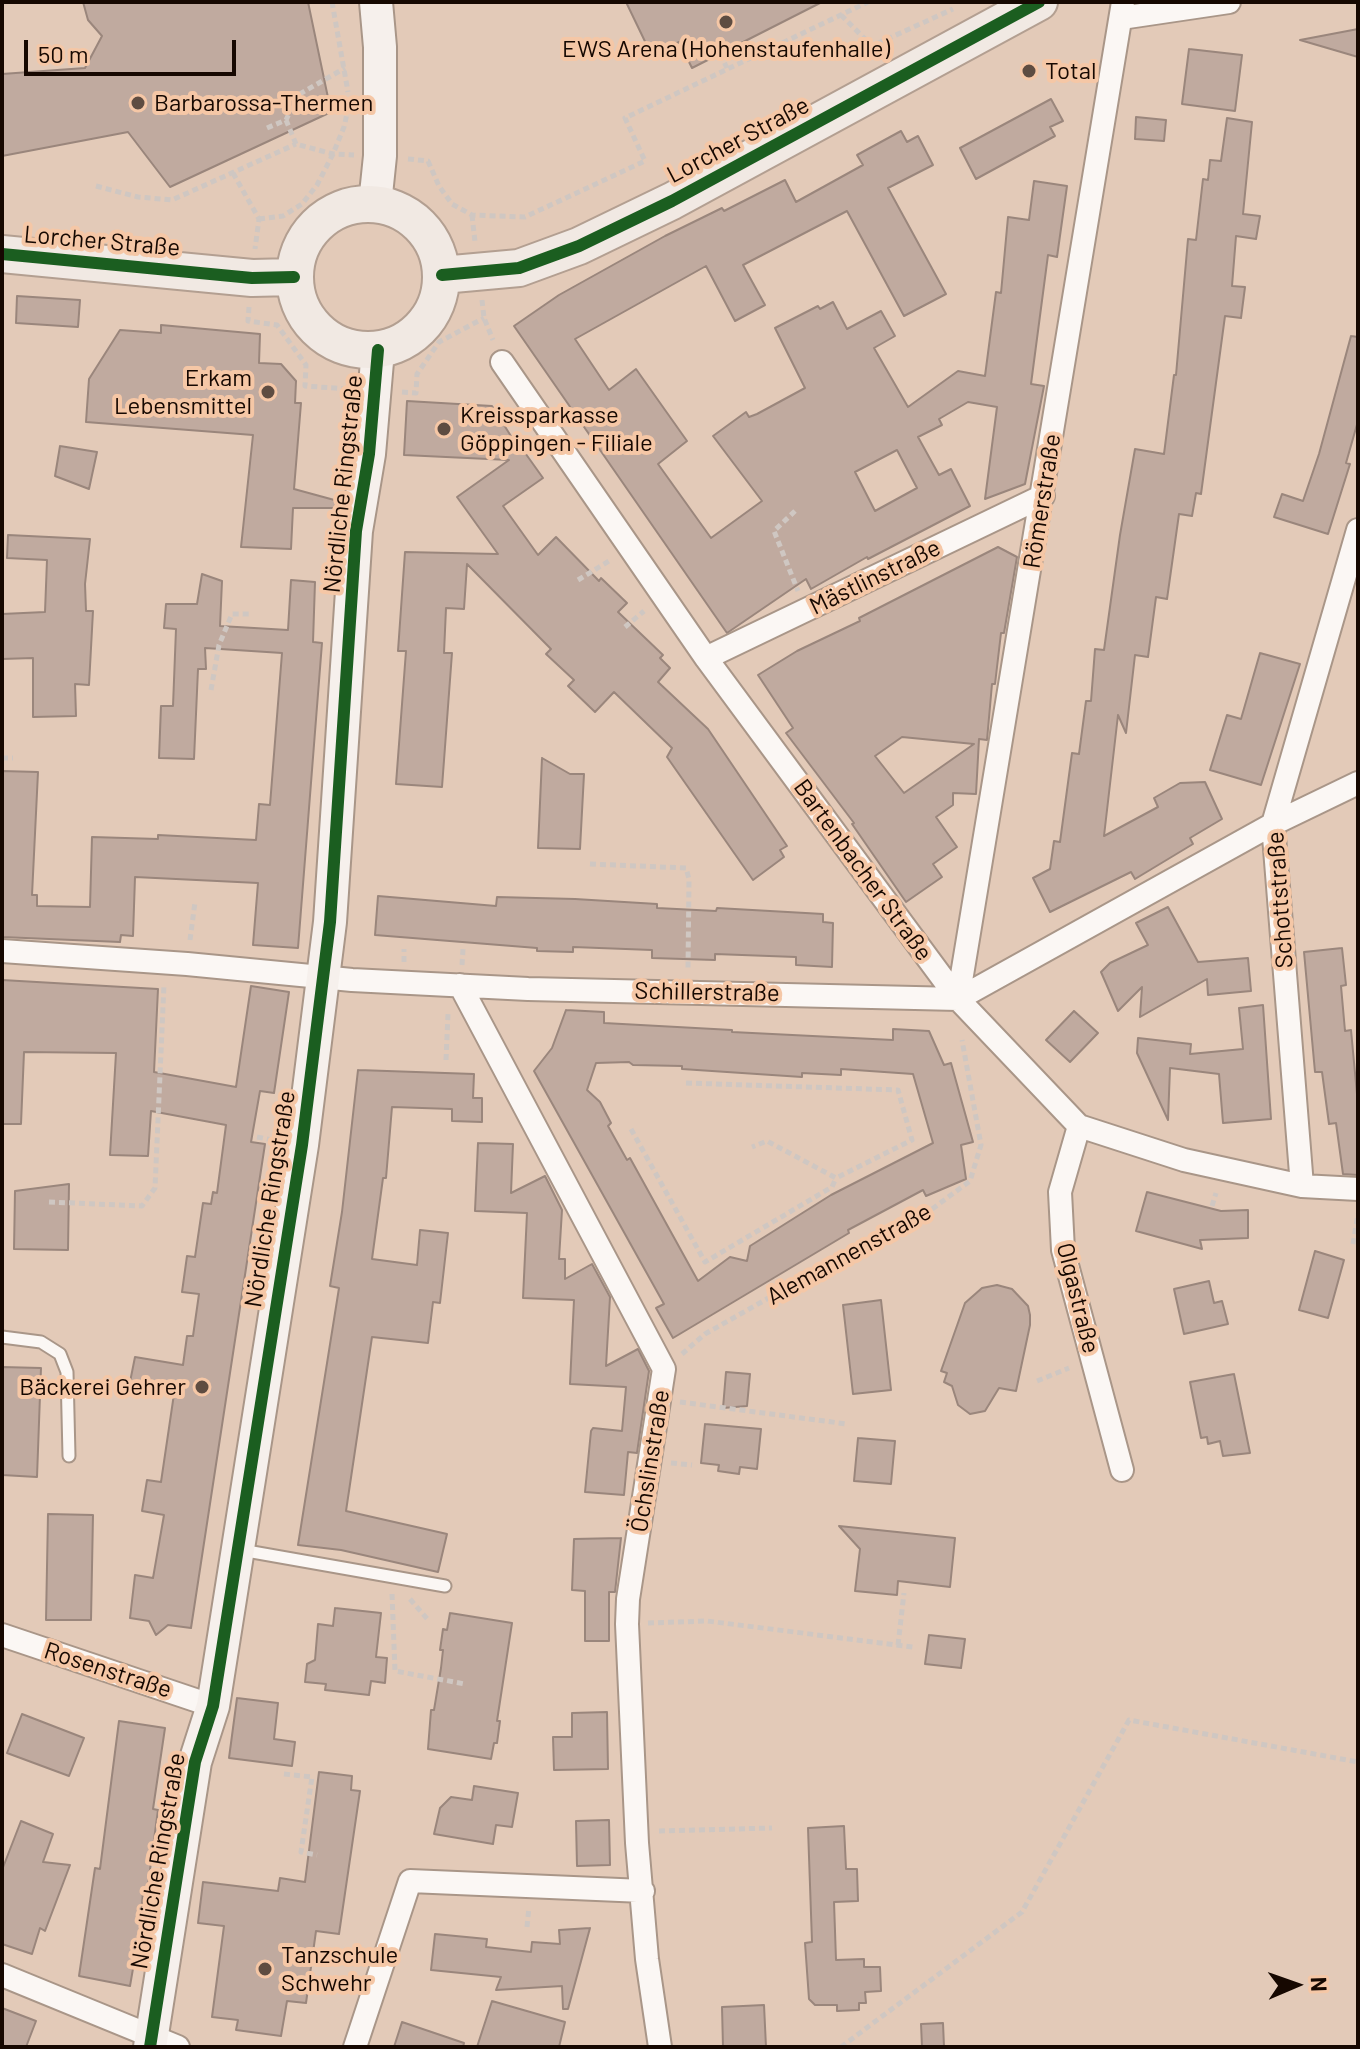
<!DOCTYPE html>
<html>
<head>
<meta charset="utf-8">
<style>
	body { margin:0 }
	#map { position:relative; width:1360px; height:2049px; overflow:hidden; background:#e3cab8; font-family:Barlow,sans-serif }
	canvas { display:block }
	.frame { position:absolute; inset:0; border:4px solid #160801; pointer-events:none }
	.north { position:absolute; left:1256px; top:1945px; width:80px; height:80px; -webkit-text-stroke:6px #f5c7a6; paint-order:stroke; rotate:88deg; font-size:22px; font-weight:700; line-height:32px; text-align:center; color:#160801 }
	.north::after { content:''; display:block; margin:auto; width:28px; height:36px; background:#160801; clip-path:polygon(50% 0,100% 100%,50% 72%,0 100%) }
	.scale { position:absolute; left:24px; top:40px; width:212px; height:36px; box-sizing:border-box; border:4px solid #160801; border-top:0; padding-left:10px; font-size:24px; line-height:28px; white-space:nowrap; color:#160801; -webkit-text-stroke:6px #f5c7a6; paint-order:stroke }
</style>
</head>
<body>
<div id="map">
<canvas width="1360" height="2049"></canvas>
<div class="frame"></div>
<div class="north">N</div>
<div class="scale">50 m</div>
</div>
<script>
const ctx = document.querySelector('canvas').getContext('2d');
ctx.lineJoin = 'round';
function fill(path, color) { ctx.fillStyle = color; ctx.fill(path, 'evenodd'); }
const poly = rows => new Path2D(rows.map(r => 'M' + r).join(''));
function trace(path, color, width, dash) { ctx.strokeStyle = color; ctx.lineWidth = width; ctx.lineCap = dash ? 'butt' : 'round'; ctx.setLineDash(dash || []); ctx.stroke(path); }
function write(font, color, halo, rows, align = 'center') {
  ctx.font = font + ' Barlow,sans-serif'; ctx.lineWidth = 8; ctx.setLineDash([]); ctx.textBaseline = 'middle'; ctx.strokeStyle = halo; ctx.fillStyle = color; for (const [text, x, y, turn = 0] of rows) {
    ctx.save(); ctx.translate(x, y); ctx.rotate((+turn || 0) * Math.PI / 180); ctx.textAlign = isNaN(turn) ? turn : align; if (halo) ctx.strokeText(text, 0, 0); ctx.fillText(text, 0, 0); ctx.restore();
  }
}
const building = poly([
	[83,2,308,2,331,112,170,187,128,132,2,156,2,74,85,68,102,36,88,20,83,2],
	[626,2,822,2,692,68,679,42,652,56,626,2],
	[1358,29,1358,57,1300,40,1358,29],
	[1189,49,1242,55,1235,111,1182,104,1189,49],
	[1051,99,1063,121,1050,127,1055,136,976,179,960,148,1051,99],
	[1136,117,1166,120,1164,141,1135,139,1136,117],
	[1227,118,1252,122,1243,214,1260,216,1256,239,1236,236,1232,286,1245,287,1241,318,1225,316,1201,494,1196,493,1192,516,1179,514,1167,599,1156,597,1148,657,1135,655,1126,733,1118,715,1104,836,1158,807,1154,798,1180,783,1205,782,1222,819,1190,838,1193,844,1135,879,1131,872,1050,912,1033,878,1050,869,1054,841,1060,842,1072,753,1079,754,1086,701,1091,701,1095,649,1104,650,1120,535,1135,449,1164,454,1174,375,1176,375,1188,239,1196,240,1203,179,1208,180,1210,160,1221,161,1227,118],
	[901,131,907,142,918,136,933,165,888,188,946,294,904,316,847,211,743,265,765,305,735,321,706,266,575,339,609,390,636,369,687,441,658,464,711,538,762,501,713,436,746,412,749,417,757,414,805,388,775,328,818,306,820,309,833,302,847,329,881,311,895,336,874,348,908,407,958,371,985,376,996,292,1001,293,1008,217,1029,220,1034,181,1067,186,1057,257,1048,255,1031,384,1044,386,1025,484,985,499,997,407,968,402,939,419,942,425,918,437,939,475,951,469,970,506,868,559,867,557,811,589,806,579,727,633,514,326,559,295,665,236,722,208,724,211,785,180,796,202,863,165,857,155,901,131],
	[897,450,917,488,875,511,855,472,897,450],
	[17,296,80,300,78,327,16,323,17,296],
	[161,325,260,334,259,363,281,364,296,381,295,403,301,403,294,489,338,501,337,508,293,508,291,549,241,547,253,435,86,422,89,379,120,330,161,333,161,325],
	[1351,336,1358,337,1358,421,1346,463,1350,464,1328,534,1274,517,1282,494,1303,501,1319,454,1351,336],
	[407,401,492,406,521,452,523,450,543,478,503,506,538,555,556,537,599,581,601,578,627,603,618,612,663,655,660,658,670,668,658,682,708,729,787,846,780,850,784,857,753,880,667,757,672,748,614,692,595,712,568,686,574,680,546,654,551,649,467,564,464,609,446,608,444,653,452,653,442,787,396,784,406,651,398,651,405,552,498,554,457,497,509,460,404,455,407,401],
	[60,446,97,452,89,489,55,476,60,446],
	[8,535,90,539,85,584,86,611,93,611,89,685,75,684,76,716,33,717,33,658,2,659,2,614,45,612,47,560,7,558,8,535],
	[998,547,1017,557,1004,633,1001,633,995,684,992,684,987,740,979,739,976,794,953,793,953,805,936,817,957,847,933,864,942,877,906,902,852,824,854,823,786,733,793,728,758,675,797,651,860,621,859,618,998,547],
	[902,737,974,744,904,793,875,756,902,737],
	[202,574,222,581,220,626,288,630,291,580,315,582,313,642,322,643,298,948,253,945,258,883,135,877,133,936,121,935,120,942,2,937,2,771,38,772,32,895,37,895,37,906,90,907,92,837,158,839,158,835,256,840,259,804,270,805,282,653,205,648,206,669,198,669,194,759,159,758,161,706,173,706,176,629,164,628,166,604,197,604,202,574],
	[1260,653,1300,664,1261,785,1210,770,1227,715,1241,719,1260,653],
	[542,758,570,774,584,774,580,849,538,848,542,758],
	[378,896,496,906,497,897,575,899,657,904,657,908,716,911,717,908,823,914,823,922,833,923,832,967,796,965,796,957,715,954,715,960,652,958,652,950,573,947,573,952,537,951,537,948,375,935,378,896],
	[1168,907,1198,962,1248,958,1251,991,1208,995,1207,979,1140,1017,1142,987,1118,1011,1101,972,1110,963,1148,945,1136,923,1168,907],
	[1342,948,1346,985,1341,986,1345,1031,1351,1030,1358,1105,1358,1175,1343,1174,1336,1123,1329,1124,1322,1072,1315,1072,1304,952,1342,948],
	[2,980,158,989,154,1072,236,1087,251,986,289,992,274,1093,260,1091,251,1142,265,1144,191,1628,168,1625,156,1635,149,1621,130,1618,135,1575,153,1578,164,1515,142,1511,147,1480,161,1482,174,1394,129,1387,135,1357,183,1365,187,1336,193,1336,199,1294,182,1292,187,1256,195,1257,203,1203,211,1204,213,1192,217,1193,226,1125,151,1111,148,1156,110,1155,116,1053,24,1052,21,1124,2,1124,2,980],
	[1263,1005,1271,1119,1223,1123,1219,1074,1170,1068,1168,1120,1137,1053,1138,1038,1191,1044,1190,1054,1243,1049,1239,1008,1263,1005],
	[566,1010,604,1012,604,1023,732,1030,732,1032,893,1040,893,1029,929,1031,944,1065,951,1063,973,1142,961,1145,966,1179,926,1196,923,1190,848,1230,849,1233,673,1338,656,1308,664,1304,534,1071,552,1048,566,1010],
	[629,1062,633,1065,682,1066,682,1069,802,1077,802,1073,841,1075,841,1069,913,1074,933,1143,831,1195,750,1246,747,1261,730,1257,698,1281,630,1158,627,1160,608,1126,611,1123,600,1102,587,1090,596,1063,629,1062],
	[1074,1011,1098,1033,1070,1062,1046,1040,1074,1011],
	[358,1070,474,1074,473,1098,482,1098,482,1122,452,1121,452,1109,392,1107,386,1178,383,1178,372,1259,417,1265,420,1230,448,1233,440,1303,433,1302,428,1343,372,1337,346,1511,447,1534,438,1572,341,1550,298,1545,339,1288,330,1286,342,1212,358,1070],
	[478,1143,513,1144,511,1193,545,1176,562,1210,559,1259,565,1259,565,1279,592,1264,610,1297,606,1366,638,1349,649,1371,637,1453,628,1452,624,1495,585,1492,591,1431,593,1428,622,1431,626,1387,570,1384,574,1300,523,1298,527,1213,475,1211,478,1143],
	[69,1184,68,1250,14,1249,15,1191,69,1184],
	[1147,1192,1221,1211,1248,1210,1248,1238,1200,1240,1202,1249,1136,1231,1147,1192],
	[1315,1251,1344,1260,1328,1318,1299,1310,1315,1251],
	[1209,1281,1214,1303,1222,1301,1228,1324,1184,1334,1174,1289,1209,1281],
	[997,1285,1012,1289,1028,1306,1030,1315,1030,1325,1016,1391,999,1388,985,1411,970,1414,958,1405,952,1386,944,1382,947,1373,941,1371,965,1303,982,1288,997,1285],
	[881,1300,891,1390,853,1394,843,1305,881,1300],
	[2,1367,41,1368,37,1477,2,1475,2,1367],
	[726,1372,750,1374,747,1406,723,1408,726,1372],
	[1234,1374,1250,1453,1223,1456,1220,1441,1208,1444,1207,1437,1201,1438,1190,1382,1234,1374],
	[705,1424,761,1429,757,1469,740,1467,739,1474,718,1471,719,1465,701,1463,705,1424],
	[858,1438,895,1441,891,1484,854,1481,858,1438],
	[48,1514,93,1515,91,1620,46,1620,48,1514],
	[839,1526,955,1538,950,1587,898,1581,897,1595,855,1591,860,1549,839,1526],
	[621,1538,615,1592,609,1592,609,1641,585,1641,585,1591,572,1590,574,1539,621,1538],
	[335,1608,381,1613,376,1657,387,1658,385,1683,371,1681,369,1695,325,1690,326,1684,305,1682,307,1664,315,1660,318,1624,333,1626,335,1608],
	[450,1613,512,1623,497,1721,500,1721,497,1743,494,1743,491,1759,428,1749,431,1710,434,1710,441,1668,443,1650,440,1650,443,1629,447,1630,450,1613],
	[929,1635,965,1639,961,1668,925,1664,929,1635],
	[237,1698,278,1703,274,1739,295,1742,292,1766,229,1758,237,1698],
	[607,1712,608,1769,554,1770,553,1737,572,1737,572,1713,607,1712],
	[22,1714,84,1738,69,1776,7,1753,22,1714],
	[119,1721,165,1728,153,1809,158,1810,147,1892,143,1892,140,1928,130,1986,79,1976,95,1868,100,1869,119,1721],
	[319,1772,352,1776,351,1790,360,1791,339,1934,316,1931,306,2003,287,2001,281,2036,236,2030,238,2020,212,2017,224,1926,198,1923,203,1882,278,1891,280,1878,305,1882,319,1772],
	[474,1786,518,1793,512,1827,496,1825,493,1844,434,1834,440,1808,451,1797,472,1800,474,1786],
	[609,1820,610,1865,577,1866,576,1821,609,1820],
	[21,1821,53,1834,43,1862,70,1865,45,1931,40,1928,32,1954,2,1944,2,1870,21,1821],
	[844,1826,846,1869,857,1869,858,1901,834,1902,836,1960,864,1959,864,1967,880,1967,881,1991,865,1992,866,2003,859,2003,859,2010,837,2011,837,2005,815,2005,809,1999,805,1943,812,1942,808,1828,844,1826],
	[590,1928,568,2009,563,2009,562,1986,496,1990,501,1977,431,1970,435,1934,487,1939,486,1947,531,1952,532,1942,560,1944,559,1930,590,1928],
	[492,2001,565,2022,559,2047,477,2047,492,2001],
	[764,2005,766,2047,723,2047,722,2007,764,2005],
	[2,2008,36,2021,26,2047,2,2047,2,2008],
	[402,2022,464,2043,463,2047,394,2047,402,2022],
	[943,2023,944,2047,922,2047,921,2024,943,2023]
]);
fill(building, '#c0aa9f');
trace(building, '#9a867c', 2);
const lane = poly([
	[2,1337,41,1342,60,1354,67,1372,69,1456],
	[241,1550,445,1586]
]);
const street = poly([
	[1121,18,1229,2],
	[502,362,706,658,958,999,1079,1126,1184,1160,1302,1186,1358,1189],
	[706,658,1043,496],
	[2,951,187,964,352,980,528,989,958,999,1273,824,1358,783],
	[460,985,664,1369,628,1599,627,1624,637,1843,647,1959,660,2047],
	[958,999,1123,2],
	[1079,1126,1060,1192,1063,1250,1122,1470],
	[1302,1186,1273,824,1358,530],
	[2,1635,213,1706],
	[2,1975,178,2047],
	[355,2047,410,1881,643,1891]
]);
const secondary = poly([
	[375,204,380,156,380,47,376,2],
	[150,2047,195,1762,213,1706,302,1145,330,922,356,531,369,454,378,350]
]);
const primary = poly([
	'295 277a73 73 0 1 1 146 0a73 73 0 1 1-146 0Z',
	[2,254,252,278,294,277],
	[442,275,519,268,579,246,672,201,1039,2]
]);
trace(lane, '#a99688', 15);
trace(street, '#a99688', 26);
trace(secondary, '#a99688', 36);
trace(primary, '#b39f91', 40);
trace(poly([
	[332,2,348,92],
	[841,15,872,46,953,9],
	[720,54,727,68],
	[286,120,296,144,333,154,354,155],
	[267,128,286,120,298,95,345,68],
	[408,159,428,161,439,186,452,204,472,215,525,217,645,161,625,118,868,2],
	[233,173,259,219,255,249],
	[96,186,138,197,172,200,296,144],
	[472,215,475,242],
	[259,219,283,216,302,204,317,185,333,154,344,127,348,109],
	[482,300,484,318,493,340],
	[249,307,248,321,277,325,306,365,305,386,348,389],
	[402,392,416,393,417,374,439,342,484,318],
	[795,511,774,531,798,591],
	[578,580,609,561],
	[625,627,644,611],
	[211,690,219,645,232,614,250,614],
	[2,758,13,758],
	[590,864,686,868,689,879,688,970],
	[190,940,195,902],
	[404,962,404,949],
	[462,965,463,949],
	[446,1060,448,1014],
	[686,1083,898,1090,912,1140,836,1178,767,1141,752,1147],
	[631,1129,705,1262,832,1187,836,1178],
	[257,1137,273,1140],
	[49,1202,142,1206,155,1188,164,984],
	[1212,1206,1216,1193],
	[1353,1244,1358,1214],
	[682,1354,705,1334,878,1236,924,1215,970,1181,981,1145,962,1040],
	[1037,1381,1069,1368],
	[680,1402,847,1424],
	[671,1463,692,1465],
	[392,1594,395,1671,465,1684],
	[410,1599,429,1621],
	[648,1623,707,1621,913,1647],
	[898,1645,904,1593],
	[284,1774,312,1777,301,1852,317,1855],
	[659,1831,772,1828],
	[527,1927,529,1907],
	[841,2047,1022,1912,1129,1720,1358,1762]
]), '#cfc7c2', 5, [6, 4]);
trace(lane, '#fbf7f4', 11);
trace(street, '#fbf7f4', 22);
trace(secondary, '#f6f0ec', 32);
trace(primary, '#f1e9e3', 36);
trace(poly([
	[2,254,252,278,294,277],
	[442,275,519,268,579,246,672,201,1039,2],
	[150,2047,195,1762,213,1706,302,1145,330,922,356,531,369,454,378,350]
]), '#1b5e20', 12);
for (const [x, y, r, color] of [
	[726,22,8,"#5e4c41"],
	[1029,71,8,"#5e4c41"],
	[138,103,8,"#5e4c41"],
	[268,392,8,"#5e4c41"],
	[444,429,8,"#5e4c41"],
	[202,1387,8,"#5e4c41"],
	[265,1969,8,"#5e4c41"]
]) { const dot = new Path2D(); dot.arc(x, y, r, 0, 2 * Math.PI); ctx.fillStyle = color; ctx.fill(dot); trace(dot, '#f5c7a6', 3); }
write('24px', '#160801', '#f5c7a6', [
	["EWS Arena (Hohenstaufenhalle)",726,49,"center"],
	["Total",1045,71],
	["Barbarossa-Thermen",154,103],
	["Erkam",252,378,"right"],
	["Lebensmittel",252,406,"right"],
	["Kreissparkasse",460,415],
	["Göppingen - Filiale",460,443],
	["Bäckerei Gehrer",186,1387,"right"],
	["Tanzschule",281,1955],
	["Schwehr",281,1983]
], 'left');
write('24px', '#160801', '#f5c7a6', [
	["Lorcher Straße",738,140,-28],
	["Lorcher Straße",102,241,5],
	["Nördliche Ringstraße",343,484,-84],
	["Römerstraße",1042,501,-81],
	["Mästlinstraße",875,577,-26],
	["Bartenbacher Straße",863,870,54],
	["Schottstraße",1280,900,-94],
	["Schillerstraße",707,992,1],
	["Nördliche Ringstraße",270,1199,-81],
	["Alemannenstraße",849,1254,-29],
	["Olgastraße",1078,1298,76],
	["Öchslinstraße",650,1461,-81],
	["Rosenstraße",108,1670,18],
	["Nördliche Ringstraße",158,1861,-80]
]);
</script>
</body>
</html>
